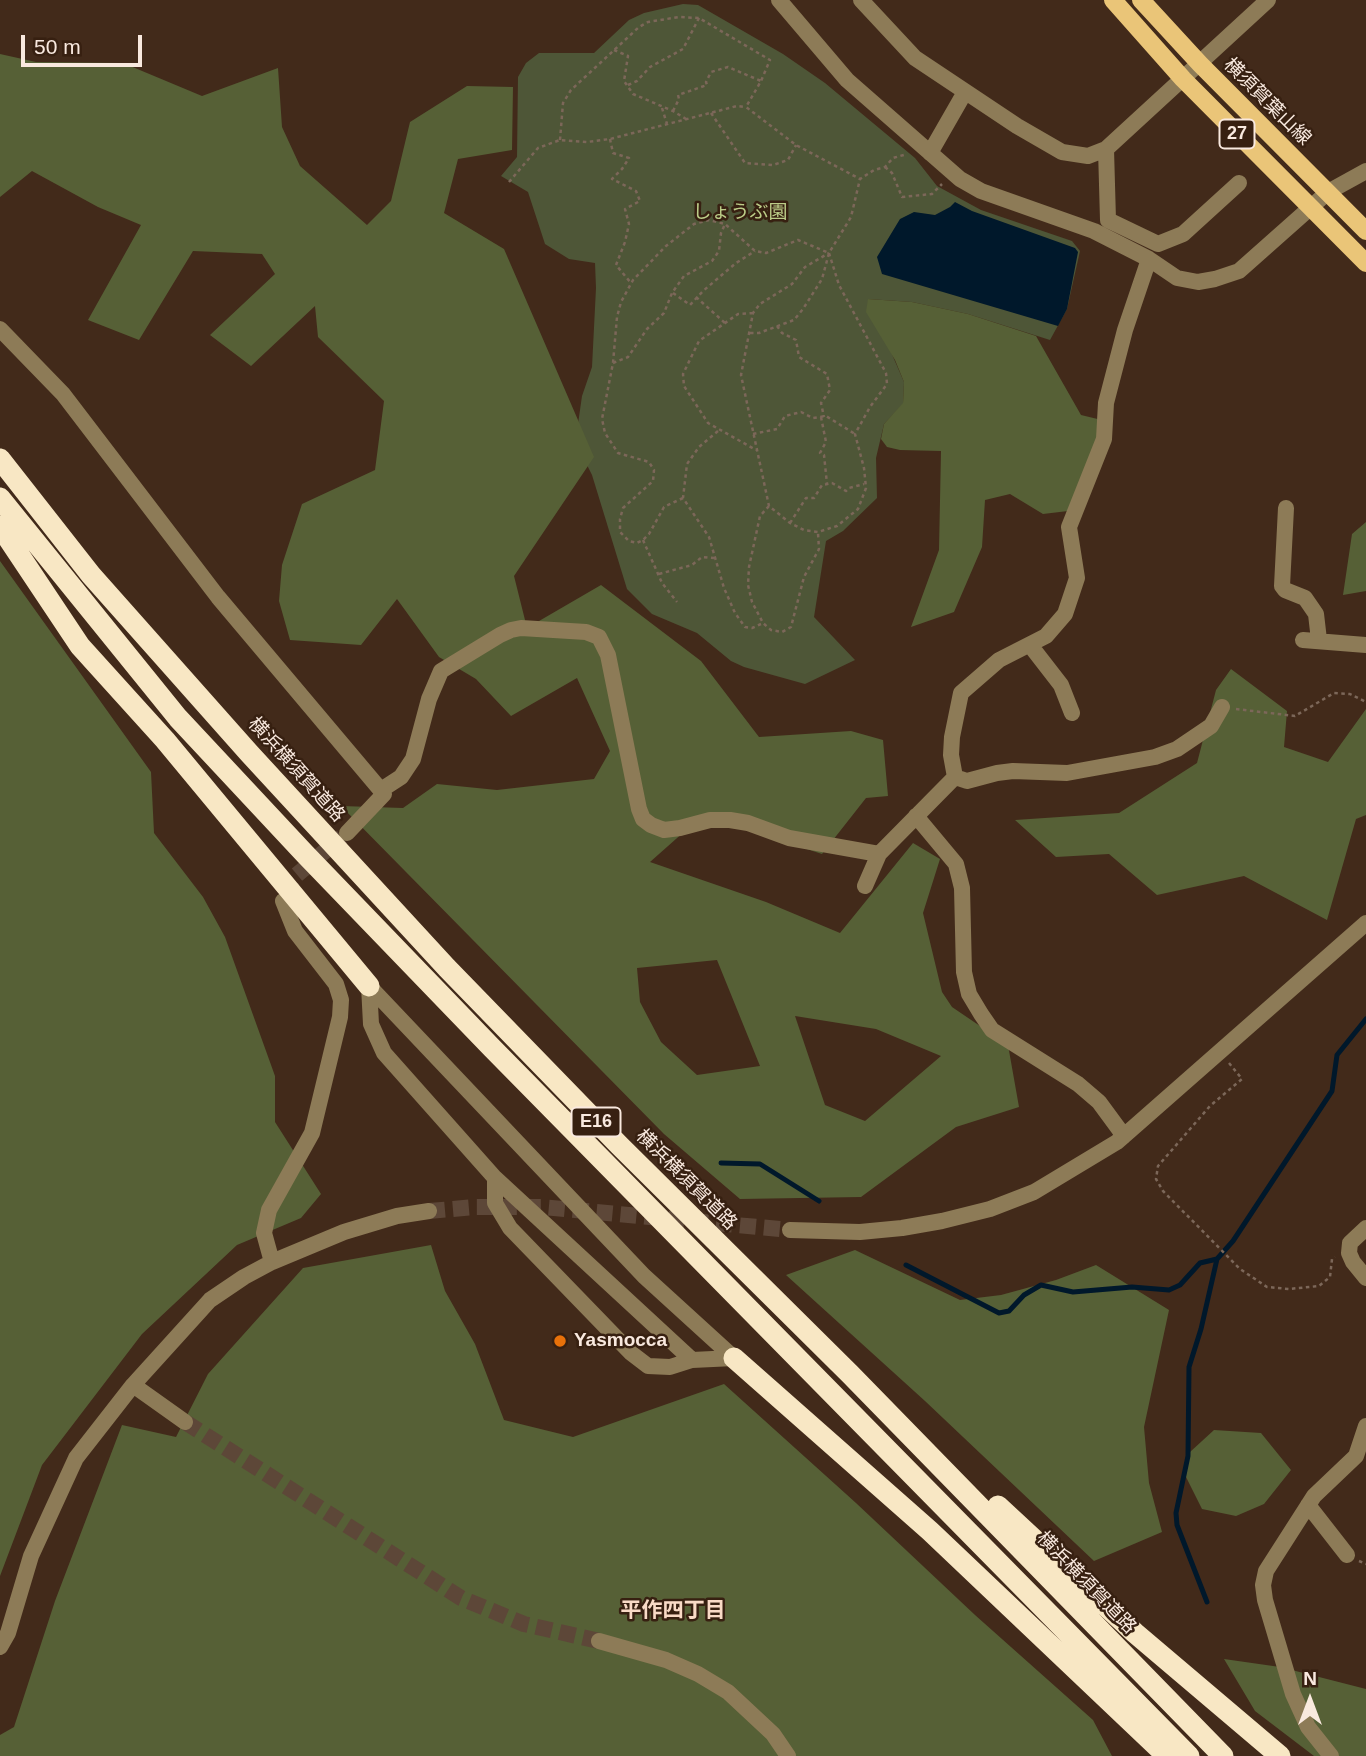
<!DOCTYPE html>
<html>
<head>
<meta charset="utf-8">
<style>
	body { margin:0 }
	#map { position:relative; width:1366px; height:1756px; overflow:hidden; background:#422a1a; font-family:Helvetica,sans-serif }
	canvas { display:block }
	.north { position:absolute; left:1275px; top:1665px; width:70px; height:70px; -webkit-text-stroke:5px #372011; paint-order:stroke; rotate:0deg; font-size:19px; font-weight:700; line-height:28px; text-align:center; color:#f9e9df }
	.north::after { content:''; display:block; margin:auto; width:24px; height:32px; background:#f9e9df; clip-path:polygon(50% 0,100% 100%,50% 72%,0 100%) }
	.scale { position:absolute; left:21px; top:35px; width:121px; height:32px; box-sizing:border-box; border:4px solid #f9e9df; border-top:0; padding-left:9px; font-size:21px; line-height:24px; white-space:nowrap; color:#f9e9df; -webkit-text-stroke:5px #372011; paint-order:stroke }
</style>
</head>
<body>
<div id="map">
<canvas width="1366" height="1756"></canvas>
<div class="north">N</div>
<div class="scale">50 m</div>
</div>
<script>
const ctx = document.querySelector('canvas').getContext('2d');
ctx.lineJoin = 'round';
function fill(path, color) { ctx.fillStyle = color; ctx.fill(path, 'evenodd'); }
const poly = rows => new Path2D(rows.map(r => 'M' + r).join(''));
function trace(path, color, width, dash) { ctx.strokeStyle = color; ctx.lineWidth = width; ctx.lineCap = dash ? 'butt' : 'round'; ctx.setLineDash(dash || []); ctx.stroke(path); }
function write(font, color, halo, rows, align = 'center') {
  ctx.font = font + ' Helvetica,"Noto Sans JP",sans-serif'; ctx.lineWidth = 5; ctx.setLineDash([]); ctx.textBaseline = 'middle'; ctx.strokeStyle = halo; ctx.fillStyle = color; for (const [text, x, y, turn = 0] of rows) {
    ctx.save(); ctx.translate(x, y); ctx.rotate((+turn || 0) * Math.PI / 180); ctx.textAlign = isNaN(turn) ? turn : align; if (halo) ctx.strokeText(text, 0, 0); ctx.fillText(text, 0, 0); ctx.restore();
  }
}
fill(poly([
	[683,4,698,5,783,54,825,83,915,158,937,186,981,210,1072,241,1080,251,1067,309,1050,340,968,314,912,302,868,299,904,382,903,404,884,424,876,458,877,498,843,531,826,541,814,617,855,660,805,684,744,667,731,661,697,633,652,614,627,589,592,475,582,455,577,431,582,396,592,367,596,288,595,263,569,259,545,244,528,192,501,176,517,157,518,77,526,63,539,53,594,53,629,20,644,13]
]), '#4e5637');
fill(poly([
	[0,54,36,62,123,63,202,96,278,68,282,127,300,166,367,225,391,201,410,122,467,86,513,87,512,150,458,159,444,213,504,249,594,457,514,576,527,628,601,585,701,661,759,737,851,731,883,740,888,796,866,798,822,854,703,815,650,862,766,902,840,933,913,843,940,859,923,913,942,992,952,1007,1008,1045,1019,1107,956,1127,861,1197,740,1199,664,1134,341,806,403,808,437,784,497,790,594,779,610,751,577,678,511,716,476,679,439,657,397,599,361,645,290,640,279,601,282,565,302,504,375,470,384,401,318,337,315,306,251,366,210,335,275,274,262,254,193,251,139,340,88,320,141,225,98,207,32,171,0,197],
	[717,960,760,1066,697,1075,661,1042,640,1002,637,968],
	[795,1016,876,1029,941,1056,865,1121,825,1105],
	[868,299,912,302,968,314,1036,336,1081,415,1110,422,1068,511,1043,514,1010,494,985,500,982,547,954,612,911,627,939,550,941,451,900,450,887,447,881,439,884,424,903,403,904,382,895,360,866,312],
	[1366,522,1366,591,1343,595,1352,534],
	[0,561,151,772,154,833,203,897,225,937,275,1076,275,1122,321,1194,301,1218,237,1245,142,1334,42,1465,0,1576],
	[1231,669,1287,711,1284,747,1328,762,1366,709,1366,815,1356,819,1327,920,1244,876,1157,895,1109,854,1056,857,1015,820,1119,813,1197,763,1216,690],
	[431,1245,445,1291,475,1344,504,1420,573,1437,724,1384,856,1503,975,1615,1093,1720,1112,1756,0,1756,0,1735,14,1727,55,1601,122,1425,176,1437,208,1374,303,1268],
	[855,1250,960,1300,1001,1295,1056,1280,1096,1265,1169,1310,1144,1427,1149,1483,1162,1532,1094,1561,925,1401,786,1275],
	[1214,1430,1261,1433,1291,1470,1264,1504,1236,1516,1202,1509,1184,1473,1190,1452],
	[1224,1659,1280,1667,1366,1689,1366,1756,1314,1756,1255,1711]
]), '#566036');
fill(poly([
	[955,202,972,211,1075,248,1078,252,1067,309,1058,326,882,274,877,257,900,219,914,212,935,215,950,207]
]), '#00182b');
trace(poly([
	[721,1163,760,1164,819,1201],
	[906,1265,999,1313,1009,1311,1024,1295,1041,1285,1073,1292,1132,1287,1169,1290,1180,1285,1200,1263,1217,1259],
	[1207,1602,1177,1525,1176,1513,1188,1456,1189,1367,1201,1329,1217,1259,1233,1241,1332,1091,1337,1055,1366,1019]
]), '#00182b', 5);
trace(poly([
	[285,895,293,878,342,837],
	[429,1211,475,1207,542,1207,790,1230],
	[185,1422,461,1598,524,1624,599,1641]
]), '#5d4738', 16, [16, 8]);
trace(poly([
	[614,50,628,56,624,81,633,94,673,111,686,119],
	[628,85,637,81,650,67,683,49,699,18],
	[662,108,667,124],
	[673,111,679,99,678,95,707,85,706,82,711,72,728,67,761,81],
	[711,113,745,163,773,165,788,160,796,145],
	[610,139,613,153,629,158,622,169,612,179,636,191,640,201,625,209,629,224,625,242,616,265,631,283],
	[560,140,563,103,571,90,639,27,648,22,679,17,699,18,770,60,761,81,746,107,796,145,860,179],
	[885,167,892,173,902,197,932,194,942,184],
	[509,182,538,148,560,140,587,142,610,139,737,106,746,107],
	[829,253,839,285,886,373,887,384,870,407,855,434,864,468,866,488,858,509,837,526,818,532,804,530,790,523,769,506,741,375,753,313,760,304,792,284,805,267,829,253],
	[673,293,690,305,703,291,736,263,755,251],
	[696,297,725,323],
	[753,313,738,314,699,341,683,374,684,386,708,423,756,450],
	[777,326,782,333,796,340,799,357,827,374,830,390,821,403,824,417],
	[750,333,759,333,794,320,803,309,822,279,829,253,851,217,860,179,874,170,885,167,893,158,907,154],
	[613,363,628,357,647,329,664,313,672,293,684,276,712,261,719,251,721,233,725,224],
	[821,417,826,442,820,453,824,455,827,484],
	[718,431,699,447,687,464,683,498,709,537,724,588,735,613,745,627,752,628,761,624],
	[753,434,777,429,785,416,801,412,813,418,826,416,855,434],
	[683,498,664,507,649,534,643,540,637,543,629,541,620,532,620,519,623,508,653,481,654,470,649,462,618,453,605,433,602,419,613,363,617,317,621,302,633,280,666,246,694,224,709,220,725,224,755,251,766,253,798,240,829,253],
	[769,506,760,516,749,567,748,585,752,602,763,623,771,630,782,632,791,627,804,577,819,549,818,533],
	[790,523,806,498,814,498,822,485,832,483,846,491,849,488,864,484],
	[643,540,662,583,677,602],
	[659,574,692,565,702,557,714,558],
	[1236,709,1295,716,1334,693,1350,694,1366,702],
	[1229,1063,1242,1079,1210,1106,1158,1166,1156,1179,1163,1191,1240,1269,1267,1287,1289,1289,1319,1286,1330,1277,1332,1259,1335,1257],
	[1359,1561,1366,1564]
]), '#7c6759', 2.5, [3.5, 3.5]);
trace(poly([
	[779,0,847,80,960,179,981,191,1094,231,1149,259,1177,278,1198,282,1215,279,1239,271,1328,192,1366,171],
	[861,0,915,58,1017,126,1062,152,1088,156,1106,149,1268,0],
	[1106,149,1108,220,1158,244,1183,234,1239,183],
	[930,153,965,92],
	[0,329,63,394,218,597,384,794,347,833],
	[1286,508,1282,586,1285,590,1305,598,1316,614,1319,640],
	[1303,640,1366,645],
	[1030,645,1061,685,1072,713],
	[955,777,967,781,997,773,1013,771,1067,773,1155,757,1177,749,1211,726,1222,707],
	[381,790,401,777,413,759,429,699,441,671,500,635,511,630,521,628,586,632,599,637,608,655,639,809,643,819,651,825,664,830,680,828,710,820,730,820,748,823,789,838,879,854],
	[916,816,956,864,962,888,964,972,969,994,981,1014,992,1030,1078,1084,1099,1102,1124,1136],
	[865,886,879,854,955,777,951,755,952,737,961,693,999,660,1046,636,1065,614,1077,578,1069,527,1104,439,1106,403,1125,330,1149,259],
	[369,986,371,1024,384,1053,495,1178,495,1203,510,1228,631,1353,648,1366,670,1367,692,1360,734,1358],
	[369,986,644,1276,734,1358],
	[495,1178,692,1360],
	[1366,1228,1350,1243,1349,1253,1353,1262,1366,1278],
	[790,1230,860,1232,902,1228,942,1221,990,1209,1034,1192,1117,1142,1366,923],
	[272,1262,264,1233,269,1210,312,1133,340,1017,341,1000,336,984,295,931,283,901],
	[133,1385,185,1422],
	[1308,1505,1347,1555],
	[599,1641,666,1660,698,1674,728,1692,773,1734,788,1756],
	[0,1647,8,1633,31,1556,76,1458,133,1385,210,1300,244,1277,272,1262,344,1232,397,1216,429,1211],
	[1331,1756,1308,1727,1293,1694,1265,1600,1263,1585,1266,1571,1314,1496,1356,1456,1366,1426]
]), '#8d7b57', 16);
trace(poly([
	[1113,0,1183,79,1366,263],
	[1141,0,1200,64,1366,231]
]), '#eac578', 18);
trace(poly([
	[0,459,91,575,249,753,447,968,619,1145,850,1374,1223,1756],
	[0,498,178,718,305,854,492,1048,1189,1756],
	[0,526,80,646,165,740,369,986],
	[734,1358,930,1531,1167,1756],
	[998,1506,1135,1633,1280,1756]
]), '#f8e7c4', 21);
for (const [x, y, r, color] of [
	[560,1341,7,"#e8710a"]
]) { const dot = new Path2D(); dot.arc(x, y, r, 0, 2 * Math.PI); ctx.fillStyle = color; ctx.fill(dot); trace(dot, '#372011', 2.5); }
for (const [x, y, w] of [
	[1237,134,35],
	[596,1122,49]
]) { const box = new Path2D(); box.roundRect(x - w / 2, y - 14.5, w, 29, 5); ctx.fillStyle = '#372011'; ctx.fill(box); trace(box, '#f9e9df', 2); }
write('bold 18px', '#f9e9df', null, [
	["27",1237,134],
	["E16",596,1122]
]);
write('19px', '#f9e9df', '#372011', [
	["横須賀葉山線",1267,102,45],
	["横浜横須賀道路",296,770,48],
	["横浜横須賀道路",686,1180,45],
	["横浜横須賀道路",1086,1583,46]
]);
write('19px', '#bccd88', '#372011', [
	["しょうぶ園",740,213]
]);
write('bold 19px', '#f9e9df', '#372011', [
	["Yasmocca",574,1341]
], 'left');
write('bold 21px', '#f9dac6', '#372011', [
	["平作四丁目",673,1611]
]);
</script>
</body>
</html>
